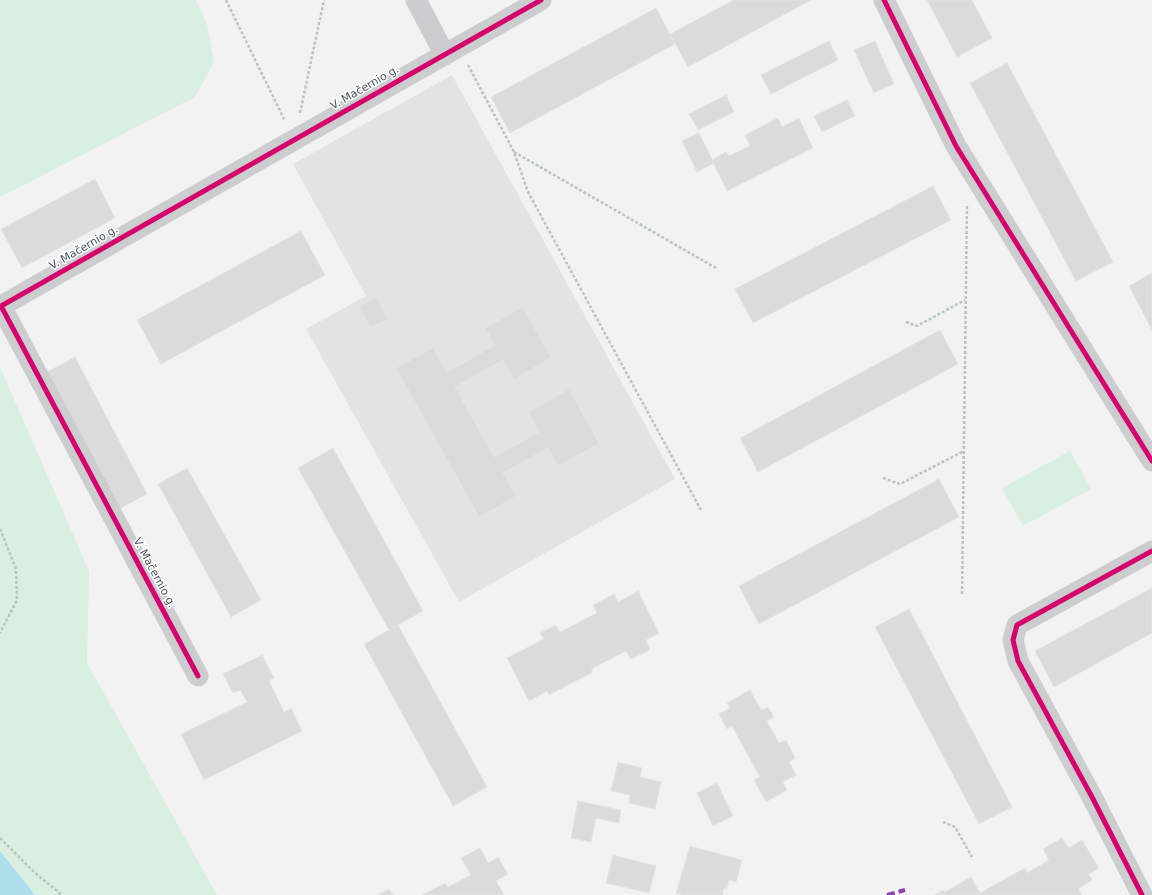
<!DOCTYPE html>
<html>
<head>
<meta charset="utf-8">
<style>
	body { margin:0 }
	canvas { display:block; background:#f2f2f2 }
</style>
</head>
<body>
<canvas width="1152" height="895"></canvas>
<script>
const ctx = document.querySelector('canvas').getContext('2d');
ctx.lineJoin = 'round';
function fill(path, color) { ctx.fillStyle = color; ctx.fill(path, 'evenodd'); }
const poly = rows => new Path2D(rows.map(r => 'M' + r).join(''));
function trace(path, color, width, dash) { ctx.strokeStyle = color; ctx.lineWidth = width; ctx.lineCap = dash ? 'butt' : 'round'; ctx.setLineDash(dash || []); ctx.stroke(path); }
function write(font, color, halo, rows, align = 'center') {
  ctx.font = font + ' "DejaVu Sans",sans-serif'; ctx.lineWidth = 3; ctx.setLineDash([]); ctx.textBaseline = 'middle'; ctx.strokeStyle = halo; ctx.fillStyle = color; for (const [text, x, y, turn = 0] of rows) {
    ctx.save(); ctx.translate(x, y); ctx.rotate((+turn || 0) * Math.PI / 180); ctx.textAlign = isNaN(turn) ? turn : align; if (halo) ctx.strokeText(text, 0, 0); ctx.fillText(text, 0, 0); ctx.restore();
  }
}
fill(poly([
	[452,75,675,479,459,602,306,329,366,296,293,164]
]), '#e4e3e3');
fill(poly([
	[0,0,196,0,207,24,214,62,195,97,0,197],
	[0,367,89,571,87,663,217,895,35,895,0,851],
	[1070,451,1091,489,1023,526,1002,488]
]), '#d8efe1');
fill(poly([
	[0,851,35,895,0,895]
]), '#aedeeb');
const building = poly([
	[734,0,811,0,688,67,670,34,734,0],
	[927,0,972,0,992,38,957,57,927,0],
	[656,8,675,44,510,133,491,97,656,8],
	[829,41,838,60,771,94,761,75,829,41],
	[875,41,894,84,874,93,854,50,875,41],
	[1007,63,1113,262,1076,281,970,83,1007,63],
	[726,95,734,112,698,130,689,114,726,95],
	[847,100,855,116,822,132,814,116,847,100],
	[778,118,782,127,799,118,813,148,727,191,712,160,726,152,729,156,750,146,745,135,778,118],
	[699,133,714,163,697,172,682,141,699,133],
	[95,179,115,218,22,268,1,229,95,179],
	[933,186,951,220,753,323,735,289,933,186],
	[301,231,325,275,161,364,137,320,301,231],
	[1152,273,1152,330,1129,286,1152,273],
	[377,297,388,319,370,328,359,306,377,297],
	[523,307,551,358,514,379,503,360,455,387,494,457,539,432,528,412,569,389,599,443,558,466,548,448,503,473,516,496,479,517,396,368,433,348,447,372,495,345,485,328,523,307],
	[940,330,958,364,758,472,740,438,940,330],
	[75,357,147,494,119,509,47,372,75,357],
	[333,448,423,611,389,630,298,468,333,448],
	[187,468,261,600,231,617,158,484,187,468],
	[939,479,959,517,759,624,739,586,939,479],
	[1152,588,1152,633,1054,687,1035,651,1152,588],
	[638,591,659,633,646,640,650,650,631,659,626,651,591,669,593,672,549,695,547,691,529,701,507,658,544,639,540,633,556,625,560,632,597,613,593,605,614,594,618,602,638,591],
	[909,609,1012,807,979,824,875,627,909,609],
	[398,625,487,787,453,806,364,644,398,625],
	[262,655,274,678,269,681,284,712,291,708,302,731,204,780,181,734,247,702,240,690,233,693,223,674,262,655],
	[750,690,761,710,768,707,774,717,767,721,779,743,786,740,795,758,789,762,796,775,783,782,787,790,766,802,754,780,760,777,732,726,727,729,719,714,730,708,727,703,750,690],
	[618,762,642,768,640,777,661,782,655,809,629,803,630,795,611,791,618,762],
	[717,783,733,816,713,826,697,793,717,783],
	[578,801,621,810,619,823,596,818,591,842,571,838,578,801],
	[1062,838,1069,848,1082,840,1099,868,1089,874,1092,880,1078,889,1082,895,934,895,943,890,945,892,971,877,980,893,1025,868,1027,873,1049,860,1043,849,1062,838],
	[690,846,742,860,736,882,729,880,727,889,724,888,722,895,685,895,676,893,690,846],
	[480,848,488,863,498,857,508,874,496,881,504,895,423,895,445,883,448,887,471,875,461,858,480,848],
	[613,855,656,866,649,893,606,883,613,855],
	[389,889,393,895,377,895,389,889]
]);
fill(building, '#dbdbdc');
trace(building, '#e3e4e4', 1);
trace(poly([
	[226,0,285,121],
	[468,65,514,152,528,192,701,510],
	[300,113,324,0],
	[514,152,716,268],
	[906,322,917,326,965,300],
	[883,478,900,484,964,451],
	[0,529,16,569,17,600,0,633],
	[962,594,967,205],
	[943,822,955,827,972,857],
	[0,838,34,872,62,895]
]), '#bac5c2', 2.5, [3, 2]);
trace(poly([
	[416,0,445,55],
	[884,0,956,146,1152,461],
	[198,676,1,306,541,0],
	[1142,895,1092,797,1018,661,1013,640,1017,625,1152,551]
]), '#cbcdcf', 21);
trace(poly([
	[887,895,905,890]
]), '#8e44ad', 4, [8, 4]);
trace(poly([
	[884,0,956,146,1152,461],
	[198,676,1,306,541,0],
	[1142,895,1092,797,1018,661,1013,640,1017,625,1152,551]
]), '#d6006c', 5);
write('11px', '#49545d', '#fff', [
	["V. Mačernio g.",365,88,-30],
	["V. Mačernio g.",84,248,-30],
	["V. Mačernio g.",154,573,62]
]);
</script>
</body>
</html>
